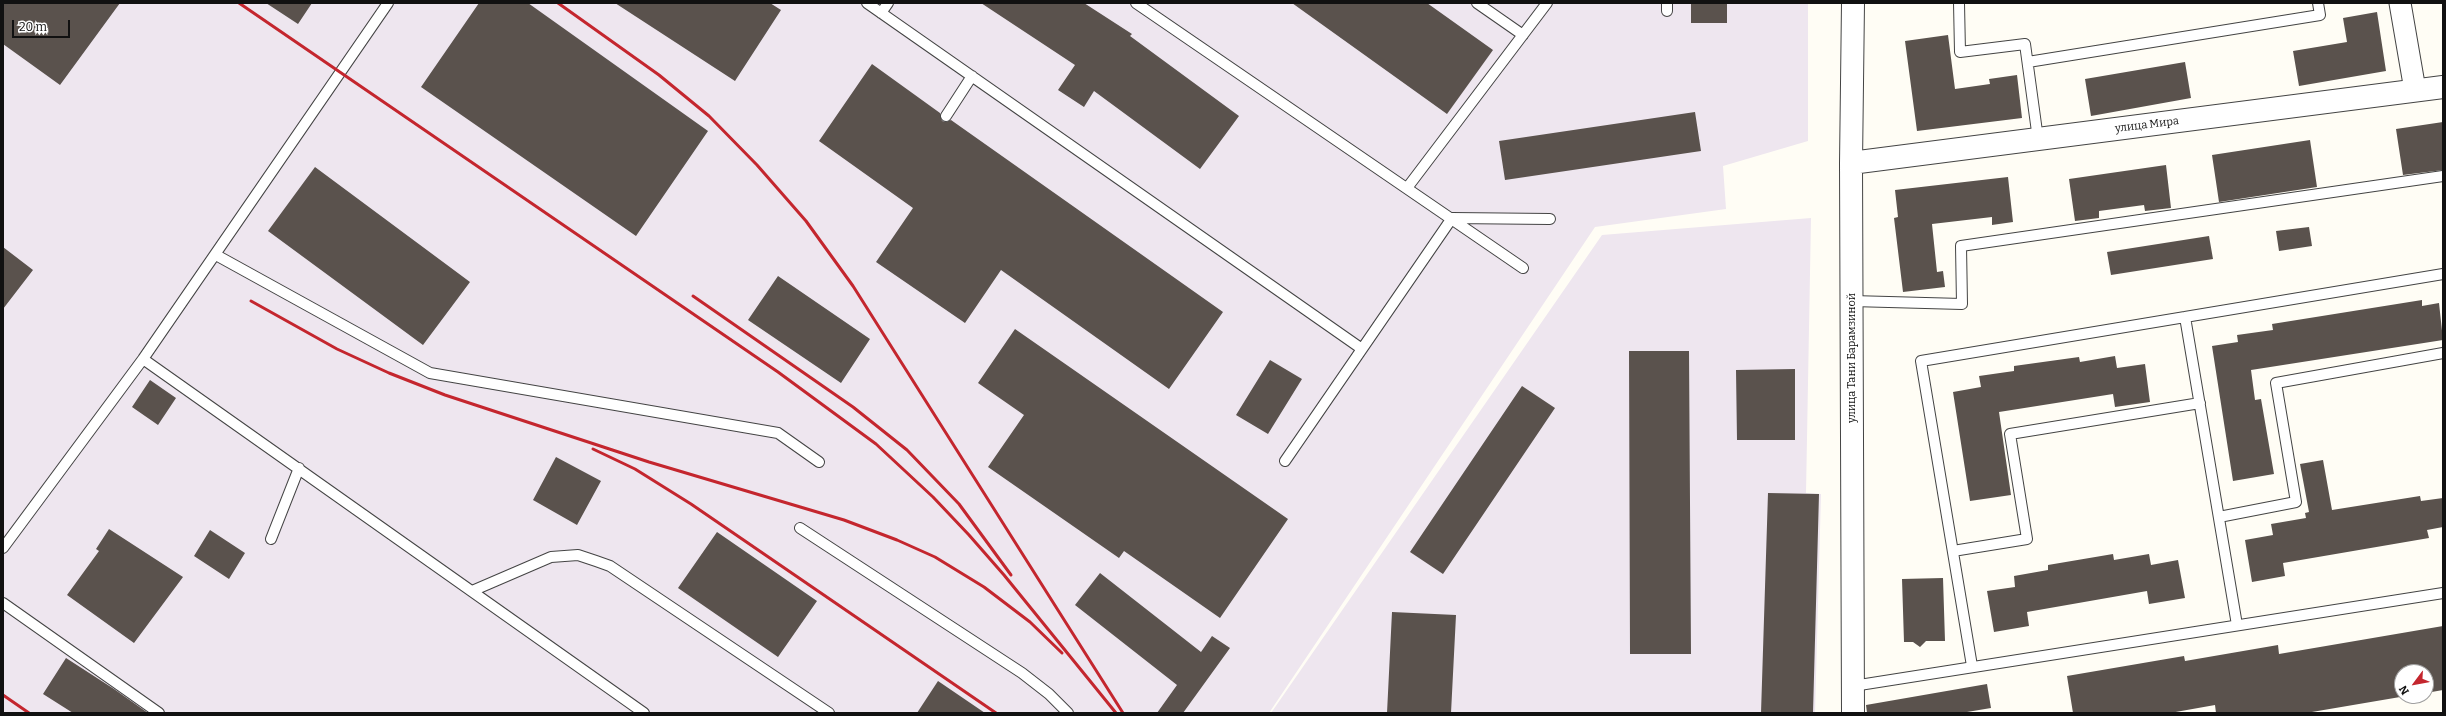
<!DOCTYPE html>
<html>
<head>
<meta charset="utf-8">
<style>
	body { margin:0 }
	#map { position:relative; width:2446px; height:716px; overflow:hidden; background:#fffdf5; font-family:Bitter,serif }
	canvas { display:block }
	.frame { position:absolute; inset:0; border:4px solid #111; pointer-events:none }
	.north { position:absolute; left:2394px; top:664px; width:40px; height:40px; box-sizing:border-box; background:#fff; border:1px solid #a0a0a0; border-radius:50%; rotate:238deg; font-size:11px; font-weight:700; line-height:16px; text-align:center; color:#111 }
	.north::after { content:''; display:block; margin:auto; width:14px; height:18px; background:#c4262e; clip-path:polygon(50% 0,100% 100%,50% 72%,0 100%) }
	.scale { position:absolute; left:12px; top:20px; width:58px; height:18px; box-sizing:border-box; border:2px solid #111; border-top:0; padding-left:5px; font-size:12px; line-height:14px; white-space:nowrap; color:#111; -webkit-text-stroke:3px #fff; paint-order:stroke }
</style>
</head>
<body>
<div id="map">
<canvas width="2446" height="716"></canvas>
<div class="frame"></div>
<div class="north">N</div>
<div class="scale">20 m</div>
</div>
<script>
const ctx = document.querySelector('canvas').getContext('2d');
ctx.lineJoin = 'round';
function fill(path, color) { ctx.fillStyle = color; ctx.fill(path, 'evenodd'); }
const poly = rows => new Path2D(rows.map(r => 'M' + r).join(''));
function trace(path, color, width, dash) { ctx.strokeStyle = color; ctx.lineWidth = width; ctx.lineCap = dash ? 'butt' : 'round'; ctx.setLineDash(dash || []); ctx.stroke(path); }
function write(font, color, halo, rows, align = 'center') {
  ctx.font = font + ' Bitter,serif'; ctx.lineWidth = 4; ctx.setLineDash([]); ctx.textBaseline = 'middle'; ctx.strokeStyle = halo; ctx.fillStyle = color; for (const [text, x, y, turn = 0] of rows) {
    ctx.save(); ctx.translate(x, y); ctx.rotate((+turn || 0) * Math.PI / 180); ctx.textAlign = isNaN(turn) ? turn : align; if (halo) ctx.strokeText(text, 0, 0); ctx.fillText(text, 0, 0); ctx.restore();
  }
}
fill(poly([
	[3,3,1808,3,1808,141,1723,166,1726,209,1595,227,1269,713,3,713],
	[1811,218,1806,493,1821,494,1815,713,1271,713,1602,235]
]), '#eee6ef');
fill(poly([
	[3,3,120,3,60,85,3,44],
	[266,3,312,3,298,24],
	[479,3,528,3,708,131,636,236,421,87],
	[615,3,770,3,781,10,735,81],
	[981,3,1084,3,1132,34,1130,36,1239,116,1200,169,1094,91,1084,107,1058,90,1075,65],
	[1292,3,1427,3,1493,50,1447,114],
	[1691,3,1727,3,1727,23,1691,23],
	[2377,12,2386,71,2299,86,2293,51,2347,42,2343,18],
	[1948,35,1955,89,1990,84,1989,79,2017,75,2022,118,1917,131,1905,41],
	[2185,62,2191,98,2091,116,2085,79],
	[872,64,940,113,942,121,946,122,951,120,1223,312,1169,389,1001,270,965,323,876,262,913,208,819,141],
	[1695,112,1701,151,1505,180,1499,141],
	[2443,122,2443,170,2403,175,2396,129],
	[2310,140,2317,187,2219,202,2212,155],
	[2166,165,2171,208,2145,211,2144,205,2099,211,2099,218,2075,221,2069,179],
	[315,167,470,282,423,345,268,231],
	[2008,177,2013,222,1992,225,1992,217,1932,224,1937,272,1943,271,1945,287,1903,292,1894,218,1898,217,1895,190],
	[2309,227,2312,246,2279,251,2276,231],
	[2209,236,2213,259,2111,275,2107,252],
	[3,247,33,270,3,309],
	[778,276,870,339,841,383,748,320],
	[2422,300,2422,306,2439,303,2443,340,2251,370,2255,400,2261,399,2274,474,2233,481,2212,346,2238,342,2237,335,2273,330,2272,324],
	[1015,329,1288,519,1220,618,1124,551,1119,558,988,467,1024,415,978,383],
	[1629,351,1689,351,1691,654,1630,654],
	[2115,356,2117,368,2145,364,2150,402,2115,407,2113,394,1999,412,2011,495,1970,501,1953,392,1981,387,1979,376,2014,371,2014,366,2079,357,2080,362],
	[1270,360,1302,379,1268,434,1236,415],
	[1795,369,1795,440,1737,440,1736,370],
	[150,380,176,398,158,425,132,407],
	[1522,386,1555,408,1443,574,1410,552],
	[556,457,601,481,577,525,533,500],
	[2323,460,2332,510,2420,496,2421,501,2443,498,2443,527,2427,530,2429,538,2283,563,2285,576,2252,582,2245,540,2273,535,2271,524,2306,518,2305,513,2309,512,2300,464],
	[1768,493,1819,494,1813,713,1761,713],
	[109,529,183,577,134,643,67,595,99,551,96,549],
	[210,530,245,553,229,579,194,556],
	[717,532,817,601,778,657,678,588],
	[2113,554,2114,560,2149,554,2151,565,2178,560,2185,598,2149,604,2147,591,2027,612,2029,626,1994,632,1987,591,2015,587,2014,576,2048,570,2048,565],
	[1100,573,1201,652,1212,636,1230,648,1183,713,1157,713,1177,685,1075,605],
	[1943,578,1945,641,1926,641,1920,647,1913,642,1904,642,1902,579],
	[1392,612,1456,615,1451,713,1387,713],
	[2443,626,2443,690,2426,693,2426,672,2402,672,2402,696,2406,696,2306,713,2216,713,2215,705,2170,713,2073,713,2067,676,2184,656,2185,661,2278,645,2279,654],
	[66,658,114,689,148,713,73,713,43,694],
	[938,681,985,713,917,713],
	[1987,684,1991,708,1961,713,1867,713,1866,705]
]), '#5a524d');
const service = poly([
	[867,3,1362,349],
	[1136,3,1523,268],
	[1477,3,1523,35],
	[1959,3,1960,52,2025,44,2038,139],
	[1667,11,1667,3],
	[881,13,888,3],
	[2028,62,2320,15,2318,3],
	[946,116,972,76],
	[1407,188,1547,3],
	[216,255,430,373,778,433,819,462],
	[1852,301,1962,304,1961,246,2443,176],
	[143,359,644,713],
	[1285,461,1452,218,1550,219],
	[2219,517,2296,502,2276,383,2443,353],
	[800,528,1022,673,1049,694,1068,713],
	[271,539,299,468],
	[3,548,143,359,388,3],
	[1953,551,2027,539,2010,434,2200,403],
	[472,591,551,557,578,555,596,561,610,566,829,713],
	[3,603,159,713],
	[2237,625,2185,317,2443,274],
	[1972,666,1921,361,2185,317],
	[1853,686,2443,593]
]);
const minor = poly([
	[2400,3,2415,90]
]);
const tertiary = poly([
	[1851,163,2443,87],
	[1853,713,1851,163,1853,3]
]);
trace(service, '#444', 12);
trace(minor, '#444', 23);
trace(tertiary, '#444', 24);
trace(service, '#fff', 10);
trace(minor, '#fff', 21);
trace(tertiary, '#fff', 22);
trace(poly([
	[239,3,778,372,876,444,933,497,969,535,1004,575,1116,713],
	[558,3,659,75,709,116,757,165,806,221,853,286,1123,713],
	[693,296,853,407,907,450,959,504,1011,575],
	[251,301,337,349,389,373,445,395,649,462,844,520,897,540,935,557,984,587,1030,622,1062,653],
	[593,449,635,469,691,504,996,713],
	[3,695,29,713]
]), '#c4262e', 3);
write('11px', '#111', '#fff', [
	["улица Мира",2147,125,-7],
	["улица Тани Барамзиной",1852,358,-90]
]);
</script>
</body>
</html>
